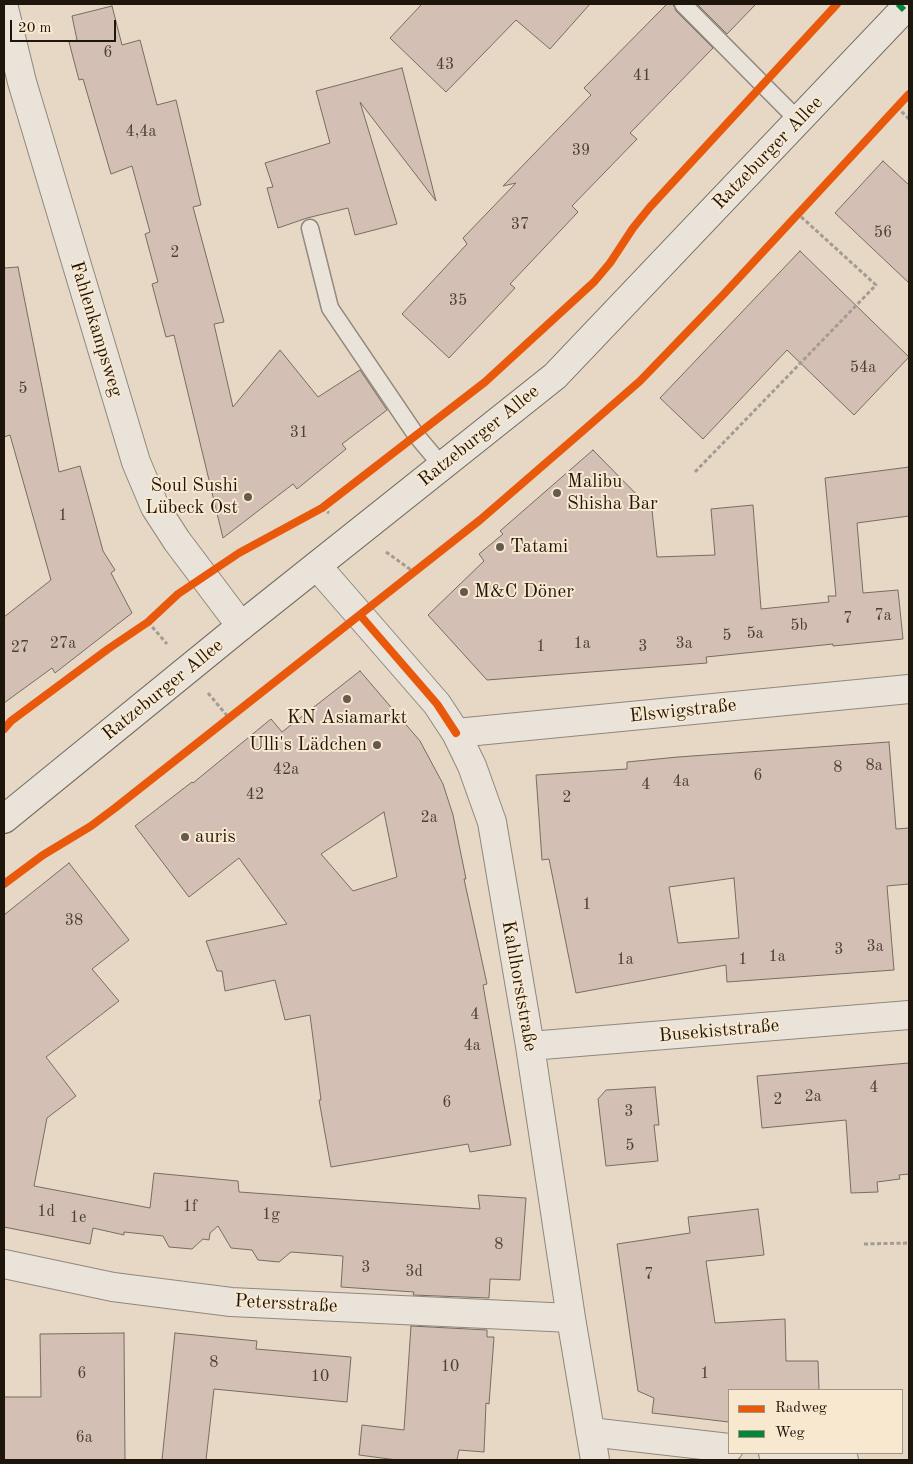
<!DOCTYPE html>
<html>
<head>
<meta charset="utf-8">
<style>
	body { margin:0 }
	#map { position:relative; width:913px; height:1464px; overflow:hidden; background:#e6d8c5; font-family:"Old Standard TT",serif }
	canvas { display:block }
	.frame { position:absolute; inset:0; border:5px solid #1f160b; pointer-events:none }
	.legend { position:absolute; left:728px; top:1389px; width:175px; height:65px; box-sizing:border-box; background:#f8e8d0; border:1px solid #a19481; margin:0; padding:6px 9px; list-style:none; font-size:15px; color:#1f160b }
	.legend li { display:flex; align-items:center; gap:10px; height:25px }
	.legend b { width:25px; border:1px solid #a19481 }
	.scale { position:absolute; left:10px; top:20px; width:106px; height:22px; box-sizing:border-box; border:2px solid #1f160b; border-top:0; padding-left:6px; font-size:15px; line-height:18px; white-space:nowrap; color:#1f160b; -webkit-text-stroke:4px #f8e8d0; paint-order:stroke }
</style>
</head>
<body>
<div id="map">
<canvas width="913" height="1464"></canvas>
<div class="frame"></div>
<ul class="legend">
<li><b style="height:6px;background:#e8590c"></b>Radweg</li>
<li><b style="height:6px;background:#00873e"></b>Weg</li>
</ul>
<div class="scale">20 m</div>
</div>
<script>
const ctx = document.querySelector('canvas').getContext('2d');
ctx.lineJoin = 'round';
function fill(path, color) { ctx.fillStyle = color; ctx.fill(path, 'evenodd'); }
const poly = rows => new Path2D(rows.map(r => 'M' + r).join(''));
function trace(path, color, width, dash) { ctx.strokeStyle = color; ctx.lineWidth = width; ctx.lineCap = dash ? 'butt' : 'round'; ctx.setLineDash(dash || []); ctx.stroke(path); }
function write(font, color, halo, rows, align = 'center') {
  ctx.font = font + ' "Old Standard TT",serif'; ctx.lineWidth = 4; ctx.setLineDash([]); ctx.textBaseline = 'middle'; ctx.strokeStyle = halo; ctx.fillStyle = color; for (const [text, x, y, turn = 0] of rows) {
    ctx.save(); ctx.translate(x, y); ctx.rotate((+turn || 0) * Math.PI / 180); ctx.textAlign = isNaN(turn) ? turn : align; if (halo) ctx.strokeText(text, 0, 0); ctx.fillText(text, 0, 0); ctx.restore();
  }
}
const building = poly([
	[422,4,590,4,550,49,516,20,446,92,390,38,422,4],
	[667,4,673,4,676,11,713,48,630,133,637,139,572,206,578,212,510,284,515,288,449,358,402,314,467,244,463,238,516,183,503,186,591,95,584,88,667,4],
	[697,4,756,4,727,34,697,4],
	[112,6,122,45,140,40,157,105,176,100,201,205,193,207,224,322,214,324,233,407,280,350,318,397,360,370,387,410,342,444,346,449,297,489,293,484,223,538,174,335,166,337,152,284,158,282,145,234,150,232,132,166,111,174,83,79,79,80,69,42,77,40,72,16,112,6],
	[402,68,436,201,360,102,397,224,355,235,348,208,307,218,278,228,267,188,273,187,265,163,330,143,316,91,402,68],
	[883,161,909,185,909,283,835,213,883,161],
	[800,251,909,357,854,415,787,350,703,439,660,398,800,251],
	[18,267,59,472,80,466,103,551,115,570,111,573,132,613,55,673,52,668,4,703,4,617,51,580,10,435,4,437,4,268,18,267],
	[593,450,644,502,651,501,657,557,715,555,711,509,753,505,761,609,829,602,828,596,836,596,825,478,909,467,909,516,857,523,863,593,898,590,903,639,833,646,833,644,706,657,707,663,487,680,428,615,484,561,479,554,503,534,500,531,593,450],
	[360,671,420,741,443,784,453,815,466,879,464,879,487,984,483,985,511,1145,470,1152,468,1144,331,1167,319,1100,321,1100,310,1015,285,1020,275,980,225,991,222,971,217,971,206,941,287,924,239,858,189,897,135,826,192,782,193,783,271,719,282,732,360,671],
	[384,812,397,877,353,891,321,854,384,812],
	[889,742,896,829,909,828,909,884,887,886,894,970,727,982,726,965,576,993,549,859,542,860,536,775,627,769,627,762,678,757,889,742],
	[734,878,739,938,678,943,669,887,734,878],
	[69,863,129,940,92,969,119,1001,46,1057,76,1096,47,1118,34,1186,150,1208,154,1173,238,1181,239,1192,480,1209,478,1195,526,1198,520,1280,490,1279,489,1298,413,1295,414,1292,341,1287,343,1256,291,1252,279,1262,258,1260,252,1250,231,1248,218,1226,210,1233,209,1240,203,1239,192,1249,169,1247,163,1236,124,1232,124,1235,93,1228,90,1244,4,1227,4,915,69,863],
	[909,1063,909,1174,899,1175,900,1179,877,1182,878,1192,851,1193,846,1120,762,1128,757,1076,909,1063],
	[655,1087,659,1125,654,1125,658,1161,606,1166,598,1099,606,1090,655,1087],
	[758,1209,764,1255,706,1261,715,1323,785,1319,786,1361,818,1361,819,1390,729,1390,729,1422,652,1413,654,1398,638,1391,617,1244,690,1233,688,1217,758,1209],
	[411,1326,487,1330,487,1337,494,1337,489,1404,486,1403,484,1452,459,1450,457,1460,397,1460,359,1455,362,1425,404,1430,411,1326],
	[124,1333,125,1460,4,1460,4,1397,41,1397,40,1334,124,1333],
	[175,1333,257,1341,256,1349,351,1357,347,1402,214,1389,206,1460,162,1460,175,1333]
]);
fill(building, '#d4bfb4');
trace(building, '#756d62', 1);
const service = poly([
	[683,4,799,121],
	[310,228,330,308,416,435,442,466]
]);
const minor = poly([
	[4,8,22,82,136,462,155,507,177,541,241,626],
	[317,566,437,704,456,733,472,766,492,822,530,1046,571,1318,595,1460],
	[456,733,909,689],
	[530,1046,909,1015],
	[4,1264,113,1287,231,1302,571,1318],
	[590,1432,729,1448],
	[773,1453,844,1460]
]);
const secondary = poly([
	[4,819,241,626,555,376,909,4]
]);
trace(service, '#90887c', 19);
trace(minor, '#90887c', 30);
trace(secondary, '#756d62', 30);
trace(poly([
	[897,107,909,119],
	[695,472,876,285,798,214],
	[322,508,329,513],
	[386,552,414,572],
	[148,622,167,644],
	[208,693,229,718],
	[864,1244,909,1243]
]), '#a39c94', 3, [4, 2.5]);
trace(service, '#eae3d9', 16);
trace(minor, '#eae3d9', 28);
trace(secondary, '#eae3d9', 28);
trace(poly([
	[898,4,904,10]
]), '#00873e', 6, [12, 6]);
trace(poly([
	[360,615,437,704,456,733],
	[4,729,11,721,108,649,148,622,178,594,239,553,322,508,485,382,594,282,610,263,633,228,650,207,837,4],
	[4,884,43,855,91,826,115,808,480,520,577,436,640,381,723,295,909,94]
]), '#e8590c', 8);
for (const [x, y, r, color] of [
	[557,493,5,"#655a4c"],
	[248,497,5,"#655a4c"],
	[500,547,5,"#655a4c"],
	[464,592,5,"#655a4c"],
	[347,699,5,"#655a4c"],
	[377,745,5,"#655a4c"],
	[185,837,5,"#655a4c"]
]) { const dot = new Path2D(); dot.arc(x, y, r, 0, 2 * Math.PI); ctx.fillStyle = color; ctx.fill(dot); trace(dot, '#f8e8d0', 2); }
write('16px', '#4c4035', null, [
	["6",108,53],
	["43",445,65],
	["41",642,76],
	["4,4a",141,132],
	["39",581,151],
	["37",520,225],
	["56",883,233],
	["2",175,253],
	["35",458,301],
	["54a",863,368],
	["5",23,389],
	["31",299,433],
	["1",63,516],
	["7a",883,616],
	["7",848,619],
	["5b",799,626],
	["5a",755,634],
	["5",727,636],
	["27a",63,644],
	["1a",582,644],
	["3a",684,644],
	["1",541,647],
	["3",643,647],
	["27",20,648],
	["8a",874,766],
	["8",838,768],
	["42a",286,770],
	["6",758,776],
	["4a",681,782],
	["4",646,785],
	["42",255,795],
	["2",567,798],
	["2a",429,818],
	["1",587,905],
	["38",74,921],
	["3a",875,947],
	["3",839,950],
	["1a",777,957],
	["1a",625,960],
	["1",743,960],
	["4",475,1015],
	["4a",472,1046],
	["4",874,1088],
	["2a",813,1097],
	["2",778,1100],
	["6",447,1103],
	["3",629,1112],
	["5",630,1146],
	["1f",190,1207],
	["1d",46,1212],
	["1g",271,1215],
	["1e",78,1218],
	["8",499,1245],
	["3",366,1268],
	["3d",414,1272],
	["7",649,1275],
	["8",214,1363],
	["10",450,1367],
	["6",82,1374],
	["1",705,1374],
	["10",320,1377],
	["6a",84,1438]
]);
write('19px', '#1f160b', '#f8e8d0', [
	["Ratzeburger Allee",768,153,-46],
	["Fahlenkampsweg",96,329,73],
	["Ratzeburger Allee",479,436,-39],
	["Ratzeburger Allee",163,690,-39],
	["Elswigstraße",683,711,-6],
	["Kahlhorststraße",519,986,80],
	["Busekiststraße",719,1031,-5],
	["Petersstraße",286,1304,3]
]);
write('19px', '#1f160b', '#f8e8d0', [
	["Malibu",567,482],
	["Shisha Bar",567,504],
	["Soul Sushi",238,486,"right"],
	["Lübeck Ost",238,508,"right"],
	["Tatami",510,547],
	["M&C Döner",474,592],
	["KN Asiamarkt",347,718,"center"],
	["Ulli's Lädchen",367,745,"right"],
	["auris",195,837]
], 'left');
</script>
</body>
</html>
